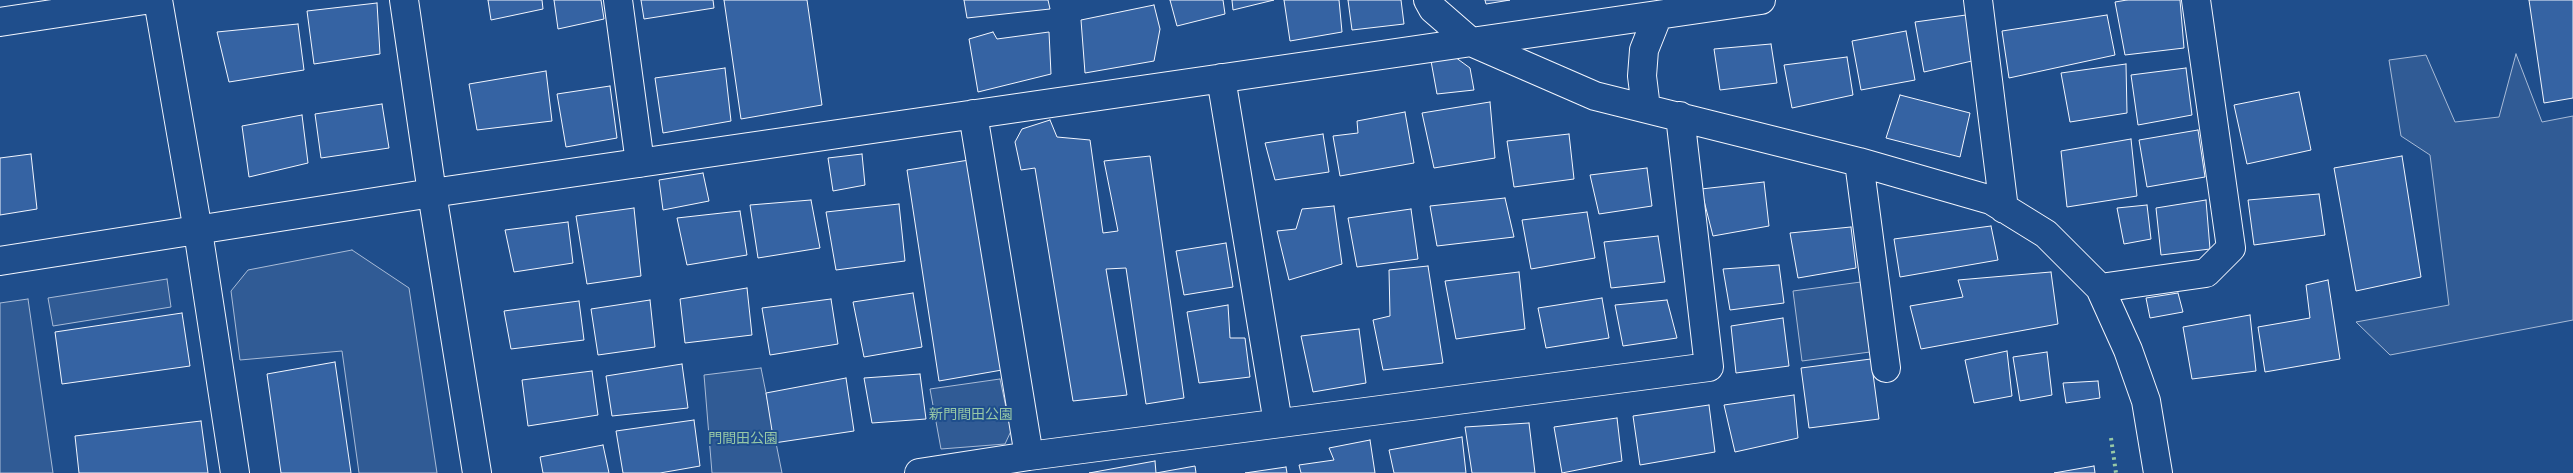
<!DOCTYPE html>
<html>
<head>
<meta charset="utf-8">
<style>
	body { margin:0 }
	canvas { display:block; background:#1f4e8c }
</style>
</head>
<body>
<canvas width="2573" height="473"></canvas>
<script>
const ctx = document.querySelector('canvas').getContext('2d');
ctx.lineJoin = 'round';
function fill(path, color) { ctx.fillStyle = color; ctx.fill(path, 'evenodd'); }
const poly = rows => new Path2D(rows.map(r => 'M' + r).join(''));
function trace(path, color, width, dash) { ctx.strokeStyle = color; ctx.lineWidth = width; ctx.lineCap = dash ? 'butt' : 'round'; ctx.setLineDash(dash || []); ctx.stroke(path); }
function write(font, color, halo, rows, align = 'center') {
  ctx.font = font + ' Arial,"Noto Sans JP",sans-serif'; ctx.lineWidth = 4; ctx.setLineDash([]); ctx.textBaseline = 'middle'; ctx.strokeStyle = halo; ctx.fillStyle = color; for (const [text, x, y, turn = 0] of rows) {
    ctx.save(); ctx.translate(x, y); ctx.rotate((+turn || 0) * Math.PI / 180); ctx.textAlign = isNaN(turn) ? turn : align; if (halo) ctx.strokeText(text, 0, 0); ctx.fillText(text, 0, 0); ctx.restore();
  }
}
const built = poly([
	[2516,54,2542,122,2573,116,2573,320,2390,355,2356,322,2449,305,2430,155,2401,136,2389,60,2426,55,2455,122,2499,117,2516,54],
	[352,250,409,288,437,473,359,473,342,351,240,360,231,291,248,270,352,250],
	[167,279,171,307,53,326,48,298,167,279],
	[1861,282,1870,352,1802,361,1793,291,1861,282],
	[28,299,53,473,0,473,0,303,28,299],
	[761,368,782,473,712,473,704,375,761,368],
	[1000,379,1011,431,1005,444,941,449,930,389,1000,379]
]);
fill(built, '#305b95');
trace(built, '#a8bbd7', 1);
const building = poly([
	[488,0,542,0,543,9,491,20,488,0],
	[554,0,601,0,604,19,558,29,554,0],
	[641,0,713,0,714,8,644,19,641,0],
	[724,0,807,0,822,105,741,119,724,0],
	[964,0,1048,0,1050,9,967,18,964,0],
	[1170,0,1223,0,1225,14,1177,26,1170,0],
	[1232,0,1274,0,1233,10,1232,0],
	[1284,0,1339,0,1342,32,1290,41,1284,0],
	[1348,0,1401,0,1404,24,1352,30,1348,0],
	[1485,0,1510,0,1486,4,1485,0],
	[2127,0,2180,0,2184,48,2125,55,2115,2,2127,0],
	[2529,0,2573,0,2573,98,2544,103,2529,0],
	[377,3,380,54,314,64,307,11,377,3],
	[1154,5,1160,29,1154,61,1085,73,1081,20,1154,5],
	[1966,15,1972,61,1924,72,1915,22,1966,15],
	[2107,15,2115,55,2009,78,2002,31,2107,15],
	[298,24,304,70,229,82,217,32,298,24],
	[1906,31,1915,80,1861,90,1852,41,1906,31],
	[993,32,997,39,1049,32,1051,74,978,92,969,39,993,32],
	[1771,44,1777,83,1720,90,1714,49,1771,44],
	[1455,57,1470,68,1474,90,1437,94,1431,61,1455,57],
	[1847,57,1853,95,1792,108,1784,65,1847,57],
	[2126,64,2127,113,2070,122,2061,73,2126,64],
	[725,68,731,121,663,133,655,78,725,68],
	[2186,68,2192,115,2138,125,2131,75,2186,68],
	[546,71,552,121,477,130,469,84,546,71],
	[610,86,617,138,566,147,557,94,610,86],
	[2299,92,2311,150,2247,164,2234,105,2299,92],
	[1900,95,1970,113,1960,157,1886,138,1900,95],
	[1490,102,1495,158,1434,168,1422,113,1490,102],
	[382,104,389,148,321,158,315,114,382,104],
	[1405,112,1414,163,1340,176,1333,136,1358,133,1357,121,1405,112],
	[302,115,308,163,249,177,242,126,302,115],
	[1050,120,1057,137,1090,140,1103,233,1118,231,1104,161,1150,156,1184,398,1146,404,1126,268,1106,269,1127,395,1073,401,1035,168,1021,170,1015,142,1022,129,1050,120],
	[2198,130,2205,177,2147,187,2139,140,2198,130],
	[1323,134,1329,172,1275,180,1265,143,1323,134],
	[1569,134,1574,179,1514,187,1507,141,1569,134],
	[2131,139,2137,196,2067,207,2061,151,2131,139],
	[31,154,37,209,0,215,0,158,31,154],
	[862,154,865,185,833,191,828,158,862,154],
	[2402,156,2421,277,2356,291,2334,168,2402,156],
	[969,160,1002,370,939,381,907,170,969,160],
	[1647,168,1652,206,1599,214,1590,175,1647,168],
	[703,173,709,201,663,210,659,180,703,173],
	[1764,182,1769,226,1713,236,1701,189,1764,182],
	[2319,194,2325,235,2254,245,2248,200,2319,194],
	[1505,198,1514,237,1437,246,1430,206,1505,198],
	[811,200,820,248,758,258,750,205,811,200],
	[2206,200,2210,249,2161,255,2156,208,2206,200],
	[899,204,905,261,836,270,826,212,899,204],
	[2147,205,2151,239,2124,244,2117,208,2147,205],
	[1334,206,1342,264,1289,280,1277,231,1296,229,1302,209,1334,206],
	[634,208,641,276,587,284,576,216,634,208],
	[1411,209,1418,259,1357,267,1348,218,1411,209],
	[740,211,747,255,687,265,677,218,740,211],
	[1587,212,1595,258,1531,269,1522,220,1587,212],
	[568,222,573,263,514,272,505,230,568,222],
	[1991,226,1998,260,1900,277,1894,239,1991,226],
	[1851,227,1856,268,1798,278,1790,233,1851,227],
	[1658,236,1665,282,1611,288,1604,242,1658,236],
	[1226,243,1233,287,1184,295,1176,251,1226,243],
	[1779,265,1784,303,1730,310,1723,269,1779,265],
	[1428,266,1443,363,1383,370,1373,320,1390,316,1389,270,1428,266],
	[1519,272,1525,329,1456,339,1445,281,1519,272],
	[2051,272,2058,324,1921,349,1910,306,1963,297,1958,280,2051,272],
	[2328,280,2340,359,2265,372,2258,327,2310,318,2306,285,2328,280],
	[747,288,752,335,685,343,680,299,747,288],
	[913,293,922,347,864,357,853,302,913,293],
	[2178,293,2183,312,2150,318,2146,298,2178,293],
	[1602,298,1609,338,1546,348,1538,308,1602,298],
	[831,299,838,344,770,355,762,308,831,299],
	[650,300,655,347,598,355,591,309,650,300],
	[1667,300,1677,338,1623,346,1615,305,1667,300],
	[579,301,584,340,511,349,504,311,579,301],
	[1228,305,1230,338,1245,338,1250,377,1199,383,1187,312,1228,305],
	[182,313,190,366,62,384,55,332,182,313],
	[2250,315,2256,371,2192,379,2183,327,2250,315],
	[1783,318,1789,366,1736,373,1731,326,1783,318],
	[1359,329,1366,383,1313,392,1301,336,1359,329],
	[2007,351,2012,396,1974,403,1965,360,2007,351],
	[2047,352,2052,395,2020,401,2013,357,2047,352],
	[1871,359,1879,419,1809,428,1801,368,1871,359],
	[335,362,351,473,281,473,267,374,335,362],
	[682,364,688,408,612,416,606,376,682,364],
	[592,371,598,415,528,426,522,380,592,371],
	[920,374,926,419,872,423,864,378,920,374],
	[846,378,854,431,774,443,766,393,846,378],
	[2098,381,2100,398,2066,403,2063,383,2098,381],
	[1794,395,1798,438,1735,452,1724,405,1794,395],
	[1709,405,1715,452,1640,465,1633,416,1709,405],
	[1617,418,1622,461,1562,473,1554,427,1617,418],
	[694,420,700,466,660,473,623,473,616,431,694,420],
	[201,421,208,473,79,473,75,436,201,421],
	[1529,423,1535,473,1472,473,1465,427,1529,423],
	[1462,437,1466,473,1394,473,1389,450,1462,437],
	[1370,440,1375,473,1301,473,1299,465,1334,460,1329,448,1370,440],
	[603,445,609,473,543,473,540,457,603,445],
	[1155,461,1156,473,1195,466,1196,473,1089,473,1155,461],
	[2094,466,2095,473,2054,473,2094,466],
	[1286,467,1287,473,1245,473,1286,467]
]);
fill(building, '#3563a3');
trace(building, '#f2f6ff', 1);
const minor = poly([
	[158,0,198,231,235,473],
	[404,0,432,193,477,473],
	[618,0,640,163],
	[1428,0,1433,9,1471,42,1595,96,1859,162,1991,200,2046,234,2100,288,2128,350,2146,401,2158,473],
	[1978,0,2004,209],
	[0,22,145,0],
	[1221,78,1278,423],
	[1646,108,1642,76,1644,50,1658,15],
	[973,114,1029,456],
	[1859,162,1886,368],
	[0,261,432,193,1761,0],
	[2100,288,2206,273,2231,248,2196,0],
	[919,473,1029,456,1709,367,1680,116]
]);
trace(minor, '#f2f6ff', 30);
trace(minor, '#1f4e8c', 28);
trace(poly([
	[2111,438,2116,473]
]), '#97c8a6', 4, [2.5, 4]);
write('14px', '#97c8a6', '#1f4e8c', [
	["新門間田公園",971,415],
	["門間田公園",743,439]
]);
</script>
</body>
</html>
